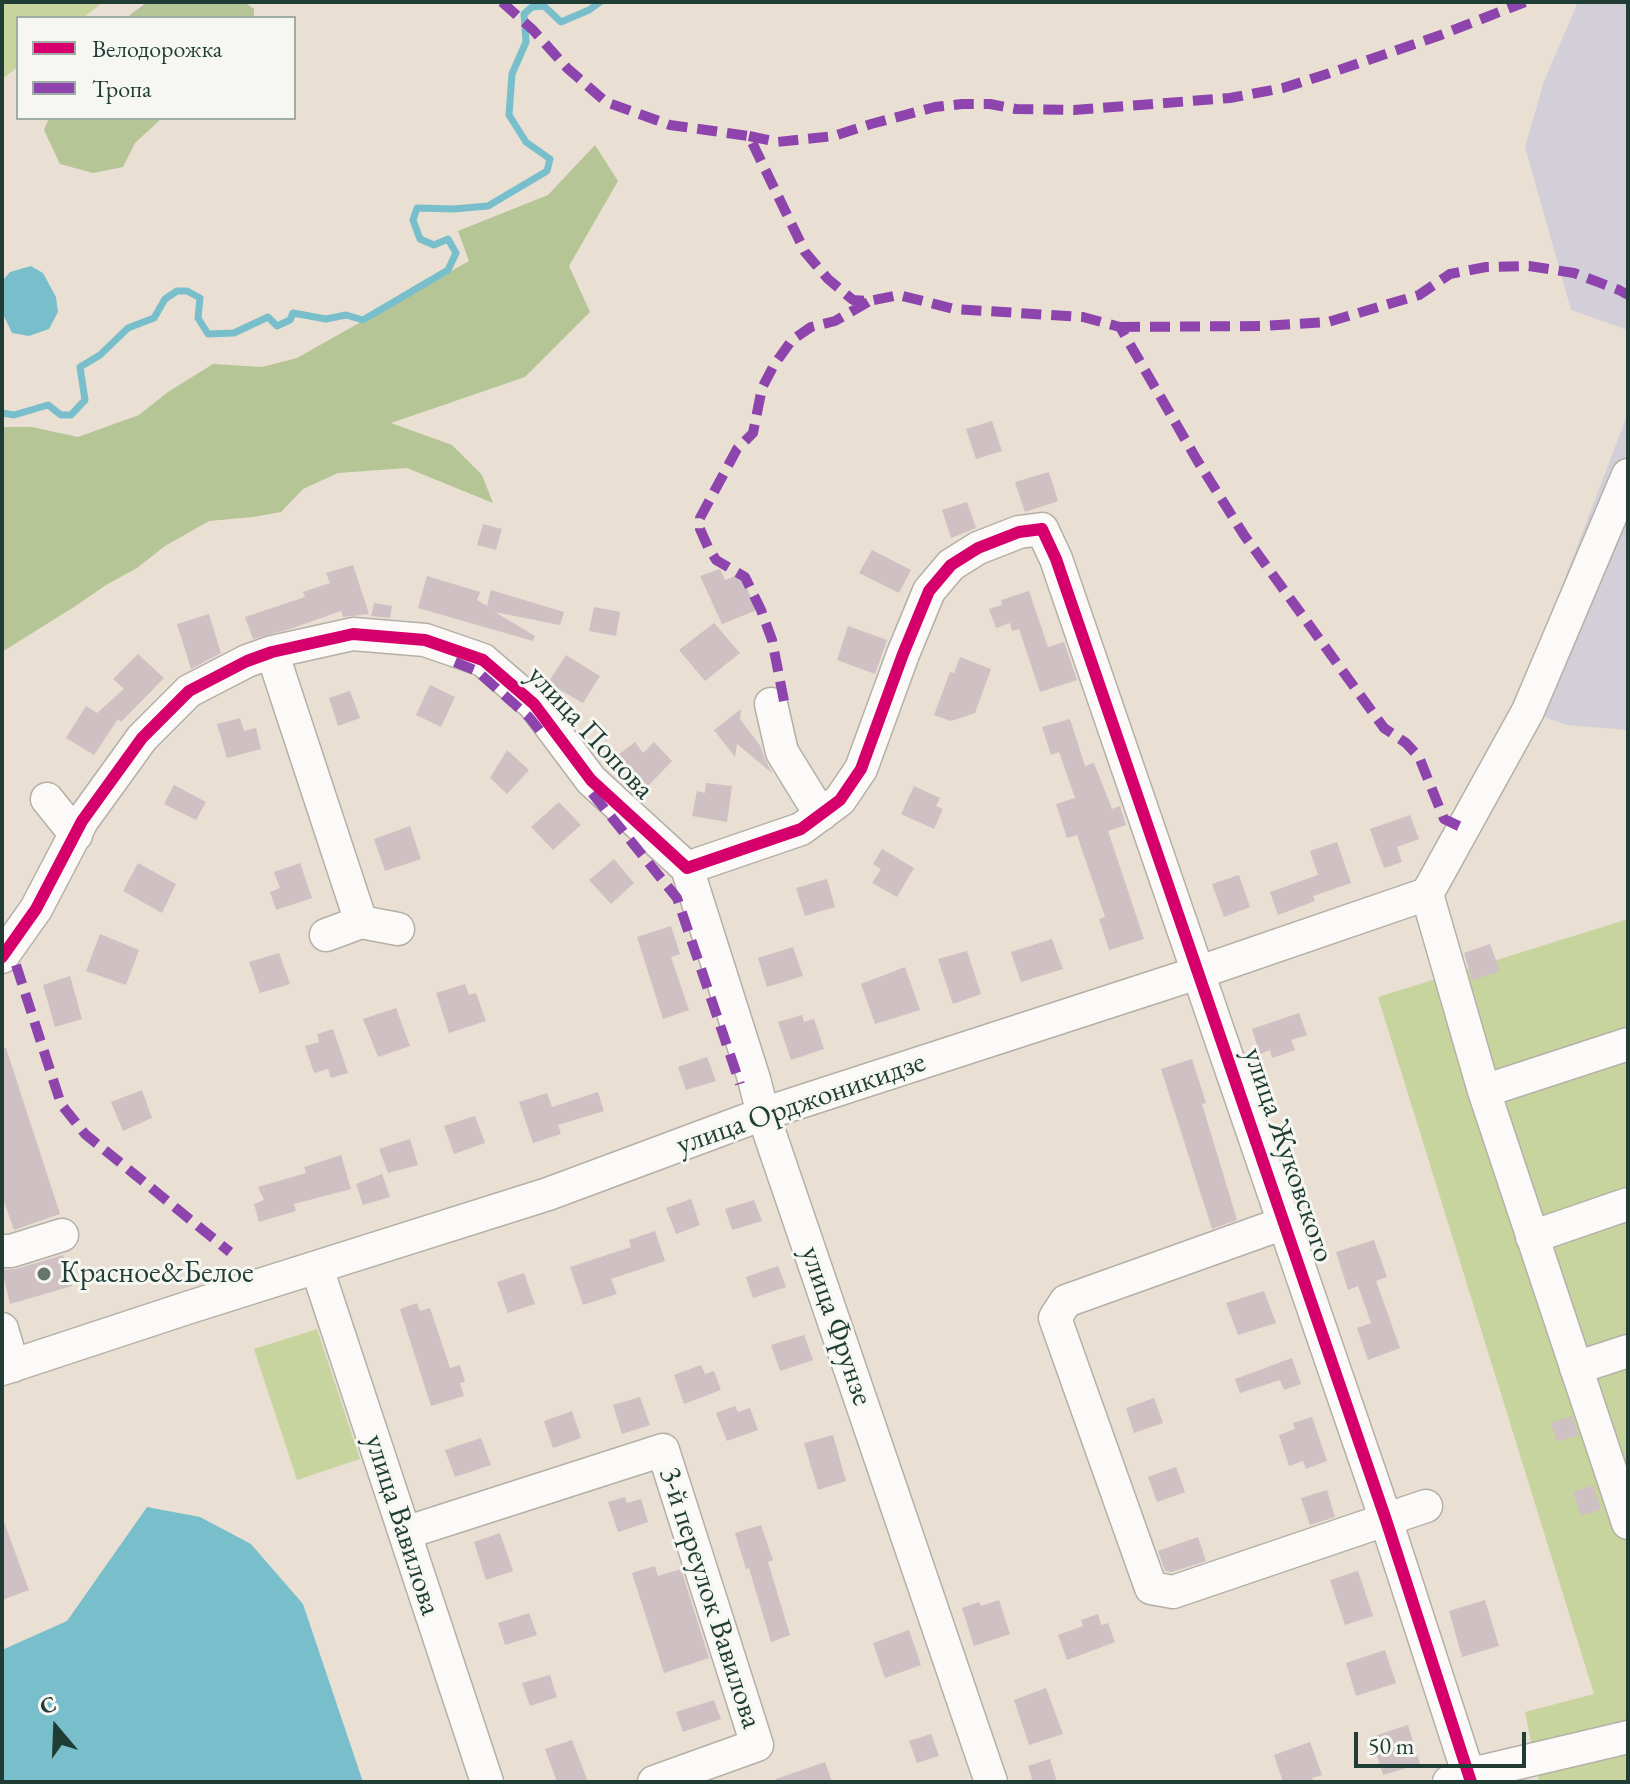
<!DOCTYPE html>
<html>
<head>
<meta charset="utf-8">
<style>
	body { margin:0 }
	#map { position:relative; width:1630px; height:1784px; overflow:hidden; background:#eadfd3; font-family:"EB Garamond",serif }
	canvas { display:block }
	.frame { position:absolute; inset:0; border:4px solid #1f3d34; pointer-events:none }
	.legend { position:absolute; left:16px; top:16px; width:280px; height:104px; box-sizing:border-box; background:#f6f6f2; border:2px solid #a0aca6; margin:0; padding:10px 14px; list-style:none; font-size:24px; color:#1f3d34 }
	.legend li { display:flex; align-items:center; gap:16px; height:40px }
	.legend b { width:40px; border:2px solid #a0aca6 }
	.north { position:absolute; left:16px; top:1688px; width:80px; height:80px; -webkit-text-stroke:6px #f6f6f2; paint-order:stroke; rotate:341deg; font-size:22px; font-weight:700; line-height:32px; text-align:center; color:#1f3d34 }
	.north::after { content:''; display:block; margin:auto; width:28px; height:36px; background:#1f3d34; clip-path:polygon(50% 0,100% 100%,50% 72%,0 100%) }
	.scale { position:absolute; left:1354px; top:1732px; width:172px; height:36px; box-sizing:border-box; border:4px solid #1f3d34; border-top:0; padding-left:10px; font-size:24px; line-height:28px; white-space:nowrap; color:#1f3d34; -webkit-text-stroke:6px #f6f6f2; paint-order:stroke }
</style>
</head>
<body>
<div id="map">
<canvas width="1630" height="1784"></canvas>
<div class="frame"></div>
<ul class="legend">
<li><b style="height:10px;background:#d6006c"></b>Велодорожка</li>
<li><b style="height:10px;background:#8e44ad"></b>Тропа</li>
</ul>
<div class="north">С</div>
<div class="scale">50 m</div>
</div>
<script>
const ctx = document.querySelector('canvas').getContext('2d');
ctx.lineJoin = 'round';
function fill(path, color) { ctx.fillStyle = color; ctx.fill(path, 'evenodd'); }
const poly = rows => new Path2D(rows.map(r => 'M' + r).join(''));
function trace(path, color, width, dash) { ctx.strokeStyle = color; ctx.lineWidth = width; ctx.lineCap = dash ? 'butt' : 'round'; ctx.setLineDash(dash || []); ctx.stroke(path); }
function write(font, color, halo, rows, align = 'center') {
  ctx.font = font + ' "EB Garamond",serif'; ctx.lineWidth = 6; ctx.setLineDash([]); ctx.textBaseline = 'middle'; ctx.strokeStyle = halo; ctx.fillStyle = color; for (const [text, x, y, turn = 0] of rows) {
    ctx.save(); ctx.translate(x, y); ctx.rotate((+turn || 0) * Math.PI / 180); ctx.textAlign = isNaN(turn) ? turn : align; if (halo) ctx.strokeText(text, 0, 0); ctx.fillText(text, 0, 0); ctx.restore();
  }
}
fill(poly([
	[1578,2,1628,2,1628,330,1571,310,1525,147,1544,81],
	[1628,413,1628,730,1566,725,1528,711,1515,709]
]), '#d3cfd8');
fill(poly([
	[2,2,103,2,83,18,18,18,18,67,2,79],
	[1628,919,1628,1782,1539,1782,1525,1712,1594,1694,1378,997],
	[317,1329,360,1459,297,1480,254,1349]
]), '#c8d49e');
fill(poly([
	[147,2,244,2,254,9,254,18,126,18],
	[49,118,162,118,135,143,123,167,93,173,60,164,44,130],
	[595,145,618,181,569,266,590,312,525,377,391,423,452,445,482,475,493,503,407,468,338,473,303,489,281,512,253,517,209,521,165,546,137,568,106,585,77,605,2,652,2,427,32,427,78,437,139,415,168,392,213,364,262,367,297,358,469,261,458,231,548,195]
]), '#b5c596');
fill(poly([
	[31,266,43,273,56,297,58,312,49,329,29,336,12,333,2,312,2,281,10,272],
	[147,1507,200,1517,251,1544,303,1604,363,1782,2,1782,2,1650,67,1621]
]), '#79bfcb');
trace(poly([
	[2,413,14,415,48,405,61,415,71,415,85,400,80,367,100,355,128,328,154,318,165,299,177,291,187,291,200,298,198,318,208,334,234,333,268,317,277,326,290,320,293,313,326,319,346,315,363,320,448,270,456,253,448,239,434,245,420,239,413,220,417,208,453,209,488,206,547,171,550,159,526,142,509,115,512,74,526,42,524,14,532,7,544,6,561,22,589,10,600,2]
]), '#79bfcb', 7);
fill(poly([
	[992,421,1002,451,976,459,966,429],
	[1049,472,1058,501,1025,512,1015,482],
	[967,502,976,528,951,538,942,510],
	[483,524,502,529,496,550,477,545],
	[872,550,911,570,899,593,859,573],
	[353,565,369,614,343,617,341,611,290,629,253,639,245,617,305,597,303,592,330,583,326,573],
	[720,569,725,580,740,574,757,610,722,624,700,576],
	[427,576,480,592,477,600,487,606,491,590,564,612,560,625,495,612,535,636,533,641,418,608],
	[1029,591,1048,647,1064,642,1077,680,1040,692,1019,629,1012,631,1010,623,996,628,989,609,1002,605,1001,600],
	[374,603,392,606,390,618,371,616],
	[594,607,620,612,616,636,589,631],
	[209,614,221,653,191,669,177,624],
	[714,623,740,653,705,681,679,650],
	[848,626,887,640,875,674,837,660],
	[138,654,164,678,121,722,118,719,94,755,66,738,86,706,97,713,124,689,113,679],
	[566,655,600,676,583,703,548,683],
	[960,657,991,669,975,713,951,721,934,715,950,672,954,673],
	[430,685,455,697,441,727,416,715],
	[350,691,360,718,338,726,329,698],
	[741,709,740,719,761,747,764,757,772,773,737,744,735,757,714,730],
	[240,718,244,731,256,728,261,749,227,758,217,724],
	[1070,719,1085,766,1094,763,1112,809,1120,806,1126,825,1108,831,1144,939,1109,950,1099,919,1105,917,1077,835,1067,838,1056,804,1075,798,1059,752,1051,755,1042,727],
	[635,742,643,753,654,742,672,761,648,786,618,755],
	[507,750,529,770,507,794,490,778],
	[706,783,732,786,727,822,692,816,697,791,705,793],
	[174,785,206,802,196,820,164,804],
	[914,786,940,798,936,806,943,809,934,829,901,814],
	[559,802,581,825,553,850,531,827],
	[1410,815,1419,839,1397,847,1402,862,1384,868,1370,829],
	[410,826,421,859,385,871,374,839],
	[1337,842,1351,883,1313,896,1315,901,1278,915,1270,892,1318,875,1310,851],
	[882,849,914,868,897,897,872,883,881,869,873,864],
	[614,859,634,883,611,904,589,880],
	[138,863,176,884,162,913,123,891],
	[300,863,312,898,276,910,270,892,280,888,274,872],
	[1239,875,1250,907,1224,917,1212,884],
	[827,879,835,907,805,916,796,888],
	[671,926,680,954,671,957,689,1010,663,1019,637,937],
	[100,934,139,950,126,985,86,971],
	[1052,939,1063,969,1021,982,1011,952],
	[1490,944,1500,971,1472,981,1464,953],
	[793,947,803,976,767,987,758,958],
	[967,951,981,994,953,1004,938,959],
	[279,953,290,984,260,993,249,962],
	[905,967,920,1010,875,1024,861,984],
	[70,976,82,1019,55,1027,43,985],
	[465,984,469,995,476,993,486,1021,449,1033,436,993],
	[396,1008,410,1046,378,1057,363,1019],
	[1299,1013,1307,1035,1291,1040,1295,1050,1272,1058,1270,1050,1260,1054,1252,1029],
	[802,1015,804,1022,814,1019,824,1049,791,1060,778,1022],
	[333,1029,348,1073,331,1078,328,1069,314,1073,305,1046,319,1042,317,1034],
	[6,1048,60,1214,14,1230,2,1196,2,1049],
	[707,1057,716,1081,686,1090,678,1067],
	[1192,1059,1206,1103,1202,1104,1237,1220,1212,1229,1161,1069],
	[142,1090,152,1118,123,1131,111,1102],
	[598,1092,604,1111,558,1125,561,1134,533,1143,519,1102,547,1093,552,1107],
	[475,1116,485,1143,454,1154,444,1126],
	[410,1139,418,1165,388,1173,379,1149],
	[341,1155,351,1189,294,1204,296,1211,259,1222,254,1204,264,1200,258,1187,306,1173,304,1167],
	[382,1174,390,1197,363,1205,356,1184],
	[691,1199,700,1225,676,1234,666,1208],
	[754,1200,762,1221,732,1230,725,1209],
	[655,1231,665,1261,611,1279,617,1294,583,1305,570,1267,631,1247,629,1240],
	[1374,1240,1387,1277,1376,1281,1400,1348,1368,1360,1357,1328,1371,1323,1358,1286,1348,1290,1336,1252],
	[63,1255,72,1286,10,1304,2,1270,16,1269],
	[778,1266,786,1287,753,1298,746,1277],
	[524,1273,535,1304,508,1313,497,1282],
	[1264,1291,1276,1323,1238,1335,1226,1303],
	[417,1303,420,1311,430,1308,450,1368,460,1365,465,1382,460,1383,464,1396,431,1406,400,1309],
	[804,1335,813,1360,780,1371,771,1345],
	[1292,1358,1301,1384,1284,1390,1280,1380,1240,1393,1235,1379],
	[701,1365,705,1374,714,1371,721,1390,684,1404,674,1375],
	[640,1397,650,1425,622,1434,613,1405],
	[1154,1398,1163,1423,1134,1433,1126,1408],
	[735,1406,738,1412,750,1408,758,1430,727,1441,716,1413],
	[572,1411,581,1438,553,1448,544,1421],
	[1572,1416,1578,1435,1557,1442,1551,1423],
	[1312,1417,1327,1461,1306,1469,1303,1461,1289,1466,1279,1435,1295,1429,1293,1423],
	[833,1435,846,1481,818,1490,804,1443],
	[481,1438,491,1465,455,1477,445,1450],
	[1176,1467,1185,1492,1157,1502,1148,1477],
	[1593,1485,1601,1509,1581,1516,1573,1492],
	[1327,1490,1335,1517,1310,1525,1301,1498],
	[625,1497,627,1503,641,1499,648,1522,618,1532,608,1502],
	[2,1522,4,1522,29,1590,2,1600],
	[761,1525,773,1560,768,1562,790,1635,771,1642,749,1568,746,1569,735,1533],
	[500,1533,513,1571,486,1580,474,1542],
	[1198,1537,1206,1561,1172,1572,1165,1571,1158,1551],
	[655,1566,658,1576,681,1569,709,1658,664,1673,632,1573],
	[1358,1571,1373,1616,1345,1625,1330,1580],
	[999,1600,1010,1634,974,1646,962,1608,979,1602,981,1606],
	[1485,1600,1499,1646,1462,1657,1449,1611],
	[529,1613,537,1635,505,1645,498,1623],
	[1098,1614,1101,1625,1108,1623,1115,1642,1067,1660,1058,1635,1083,1626,1081,1620],
	[909,1630,921,1665,885,1678,873,1643],
	[1385,1650,1396,1683,1356,1696,1346,1663],
	[550,1675,557,1697,530,1706,522,1683],
	[1046,1688,1063,1734,1029,1745,1014,1700],
	[714,1700,721,1719,683,1732,676,1712],
	[1408,1725,1420,1764,1383,1775,1371,1737],
	[931,1734,939,1756,917,1763,909,1741],
	[572,1740,588,1782,557,1782,545,1749],
	[1310,1742,1322,1775,1312,1778,1314,1782,1283,1782,1274,1755],
	[1050,1759,1057,1782,1033,1782,1028,1766],
	[825,1762,832,1782,776,1782,776,1779]
]), '#cec0c3');
const minor = poly([
	[272,652,361,922,398,929],
	[771,704,782,752,814,804,822,814],
	[47,799,76,835],
	[687,868,754,1079,763,1114,991,1782],
	[1427,894,1484,1091,1628,1523],
	[326,935,361,922],
	[2,957,36,909,82,821,142,738,189,691,247,661,272,652,353,634,425,640,483,660,534,704,591,780,687,868,801,829,840,800,861,769,903,654,929,591,951,565,978,548,1019,532,1042,529,1056,559,1284,1223,1386,1520,1471,1782],
	[1484,1091,1628,1044],
	[1284,1223,1066,1301,1055,1318,1151,1588,1173,1592,1426,1506],
	[1532,1237,1628,1204],
	[2,1251,11,1251,62,1235],
	[317,1268,487,1782],
	[2,1329,13,1366],
	[1576,1368,1628,1351],
	[2,1369,187,1308,548,1194,763,1114,1197,973,1427,894,1528,711,1628,475],
	[405,1533,663,1450,757,1745,654,1782],
	[1449,1782,1467,1775,1628,1737]
]);
trace(minor, '#b4b0a7', 35);
trace(minor, '#fcfaf8', 32);
trace(poly([
	[502,2,533,30,567,68,606,102,670,125,749,136,805,252,828,279,853,300,869,301,899,295,954,309,1083,317,1120,327,1197,460,1244,535,1384,728,1406,743,1419,757,1444,819,1463,828],
	[749,136,777,142,834,136,871,124,935,107,962,104,990,104,1016,109,1074,110,1230,98,1283,88,1327,74,1438,36,1525,2],
	[1120,327,1261,326,1328,322,1419,295,1450,274,1486,267,1529,266,1574,273,1619,290,1628,295],
	[455,662,477,671,529,717,541,732],
	[784,701,772,640,761,610,745,577,716,560,708,547,700,529,700,518,737,449,753,433,762,388,774,365,792,340,811,327,835,321,868,302],
	[592,793,677,898,740,1084],
	[16,965,61,1104,85,1134,230,1252]
]), '#8e44ad', 10, [20, 10]);
trace(poly([
	[2,957,36,909,82,821,142,738,189,691,247,661,272,652,353,634,425,640,483,660,534,704,591,780,687,868,801,829,840,800,861,769,903,654,929,591,951,565,978,548,1019,532,1042,529,1056,559,1284,1223,1386,1520,1471,1782]
]), '#d6006c', 12);
for (const [x, y, r, color] of [
	[44,1274,8,"#66766c"]
]) { const dot = new Path2D(); dot.arc(x, y, r, 0, 2 * Math.PI); ctx.fillStyle = color; ctx.fill(dot); trace(dot, '#f6f6f2', 3); }
write('30px', '#1f3d34', '#f6f6f2', [
	["улица Попова",590,733,47],
	["улица Орджоникидзе",801,1104,-19],
	["улица Жуковского",1288,1155,71],
	["улица Фрунзе",836,1326,71],
	["улица Вавилова",402,1525,72],
	["3-й переулок Вавилова",710,1598,72]
]);
write('30px', '#1f3d34', '#f6f6f2', [
	["Красное&Белое",60,1274]
], 'left');
</script>
</body>
</html>
